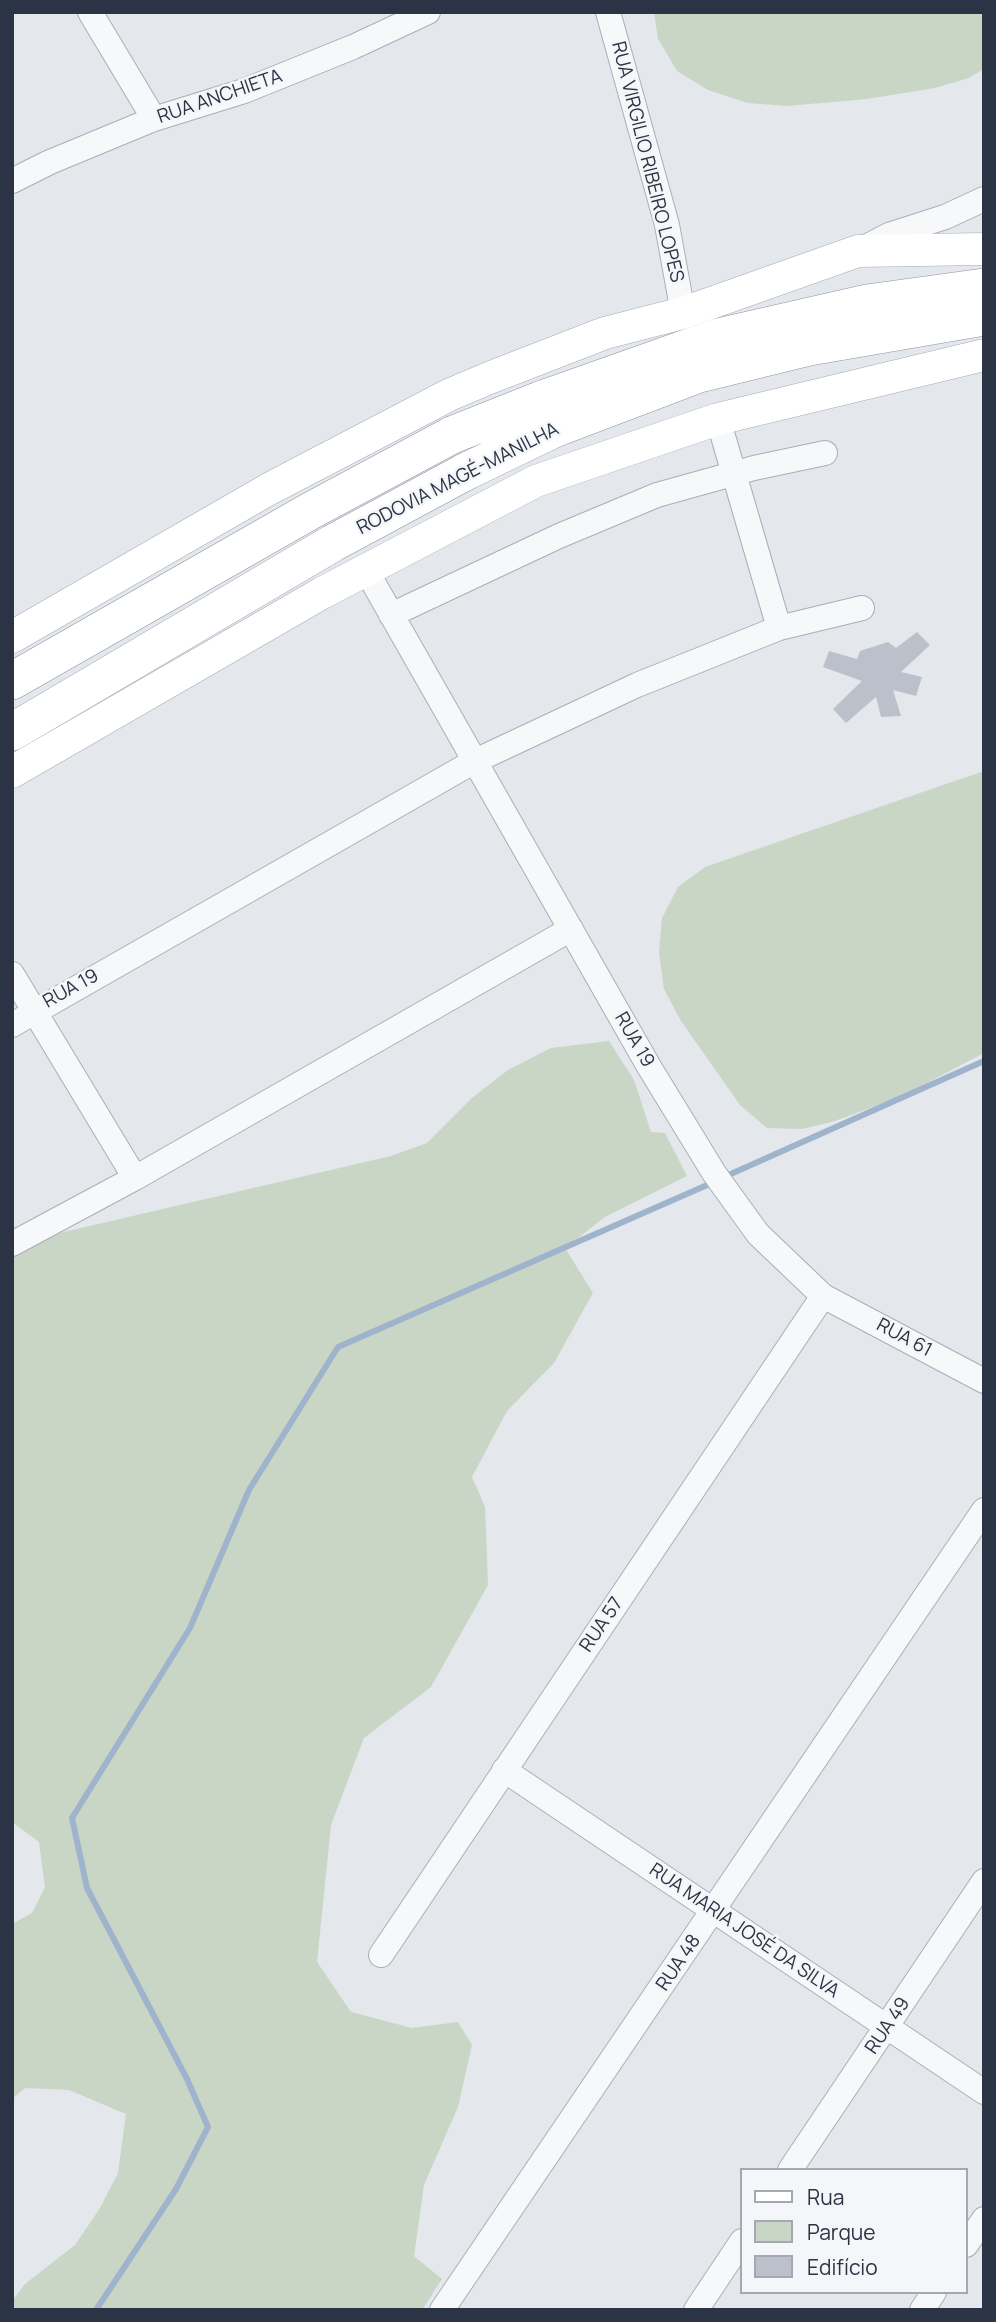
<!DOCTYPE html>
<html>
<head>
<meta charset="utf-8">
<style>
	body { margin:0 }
	#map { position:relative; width:996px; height:2322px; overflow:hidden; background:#e4e7ec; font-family:Manrope,sans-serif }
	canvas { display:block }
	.frame { position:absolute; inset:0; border:14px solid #2b3445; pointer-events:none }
	.legend { position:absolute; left:740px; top:2168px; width:228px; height:126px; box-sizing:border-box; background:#f4f6f9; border:2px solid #a4a8b1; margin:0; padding:9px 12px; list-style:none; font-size:21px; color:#2b3445 }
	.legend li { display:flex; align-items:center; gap:14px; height:35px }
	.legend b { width:35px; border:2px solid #a4a8b1 }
</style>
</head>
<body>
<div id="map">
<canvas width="996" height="2322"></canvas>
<div class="frame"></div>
<ul class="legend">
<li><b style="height:9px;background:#fff"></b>Rua</li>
<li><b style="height:19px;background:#c9d6c5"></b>Parque</li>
<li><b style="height:19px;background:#bbc0ca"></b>Edifício</li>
</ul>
</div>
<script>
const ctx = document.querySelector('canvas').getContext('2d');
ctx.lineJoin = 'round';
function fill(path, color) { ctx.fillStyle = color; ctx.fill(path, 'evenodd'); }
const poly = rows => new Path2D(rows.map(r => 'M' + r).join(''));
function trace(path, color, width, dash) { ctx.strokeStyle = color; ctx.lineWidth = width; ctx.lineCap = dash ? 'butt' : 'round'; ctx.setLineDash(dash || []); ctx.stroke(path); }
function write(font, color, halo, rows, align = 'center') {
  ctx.font = font + ' Manrope,sans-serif'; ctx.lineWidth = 5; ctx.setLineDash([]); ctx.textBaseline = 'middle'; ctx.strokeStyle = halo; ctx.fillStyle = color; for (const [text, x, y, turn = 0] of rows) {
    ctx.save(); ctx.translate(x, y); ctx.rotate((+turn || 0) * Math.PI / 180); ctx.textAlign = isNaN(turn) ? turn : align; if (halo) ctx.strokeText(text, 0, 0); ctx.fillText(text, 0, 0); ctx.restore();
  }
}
fill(poly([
	[654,12,984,12,984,69,969,78,935,88,867,99,787,106,748,103,708,90,677,71,658,39],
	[984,771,984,1053,902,1096,835,1121,802,1129,767,1128,740,1105,681,1021,664,989,659,952,662,918,678,887,705,867],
	[609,1041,634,1080,651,1132,665,1133,687,1176,605,1217,565,1248,593,1293,554,1363,507,1411,472,1477,485,1507,488,1585,431,1687,364,1738,331,1825,317,1962,351,2012,412,2028,458,2022,472,2045,458,2107,424,2185,414,2256,442,2279,422,2310,12,2310,12,2301,25,2284,75,2245,100,2208,118,2173,126,2114,69,2090,25,2088,12,2099,12,1924,32,1913,45,1887,39,1842,12,1822,12,1244,391,1156,427,1143,472,1098,508,1070,551,1048]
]), '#c9d6c5');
trace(poly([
	[724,1177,984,1061],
	[96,2310,176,2189,208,2127,187,2079,87,1888,72,1818,190,1628,249,1490,338,1347,714,1182]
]), '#9fb4cc', 6);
fill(poly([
	[917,632,930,645,901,672,922,677,916,696,893,690,901,716,881,717,876,697,846,723,833,709,862,681,823,667,829,651,857,659,860,651,888,642,896,648]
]), '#bbc0ca');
const minor = poly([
	[90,12,154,119],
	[608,12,667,225,683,313],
	[12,181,50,162,154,119,244,91,353,47,428,12],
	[862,249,889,235,945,217,984,199],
	[718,419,779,628],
	[366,570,648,1065,714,1173,758,1234,823,1296,984,1381],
	[391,615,559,536,657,495,754,468,825,453],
	[12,974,135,1178,571,929],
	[12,1025,473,762,637,685,779,628,862,608],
	[12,1244,135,1178],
	[504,1770,984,2092],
	[381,1955,823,1296],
	[790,2170,984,1881],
	[966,2245,984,2219],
	[442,2310,984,1510],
	[696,2310,742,2241],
	[922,2310,934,2292]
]);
const major = poly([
	[12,637,269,489,449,395,489,378,605,333,683,313,858,251,984,249],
	[12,772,322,593,536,481,718,419,984,355]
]);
const highway = poly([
	[540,400,718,337,867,303,984,287],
	[554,429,699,374,809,347,984,317],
	[12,681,312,510,452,435],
	[12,732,333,543,465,472]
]);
trace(minor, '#a9aeb7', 26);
trace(major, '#a3abb8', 33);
trace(highway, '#8b94a3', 38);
trace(minor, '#f7f8fa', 24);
trace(major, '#fff', 32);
trace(highway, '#fff', 37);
const highwayBridge = poly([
	[452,435,540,400],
	[465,472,554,429]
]);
trace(highwayBridge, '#8b94a3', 38, []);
trace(highwayBridge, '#fff', 37);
write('19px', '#2b3445', '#f4f6f9', [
	["RUA ANCHIETA",220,97,-19],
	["RUA VIRGILIO RIBEIRO LOPES",647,162,76],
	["RODOVIA MAGÉ-MANILHA",458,479,-27],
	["RUA 19",71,989,-29],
	["RUA 19",634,1040,60],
	["RUA 61",904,1338,28],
	["RUA 57",602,1625,-56],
	["RUA MARIA JOSÉ DA SILVA",744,1931,34],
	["RUA 48",679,1963,-56],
	["RUA 49",888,2026,-56]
]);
</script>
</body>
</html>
